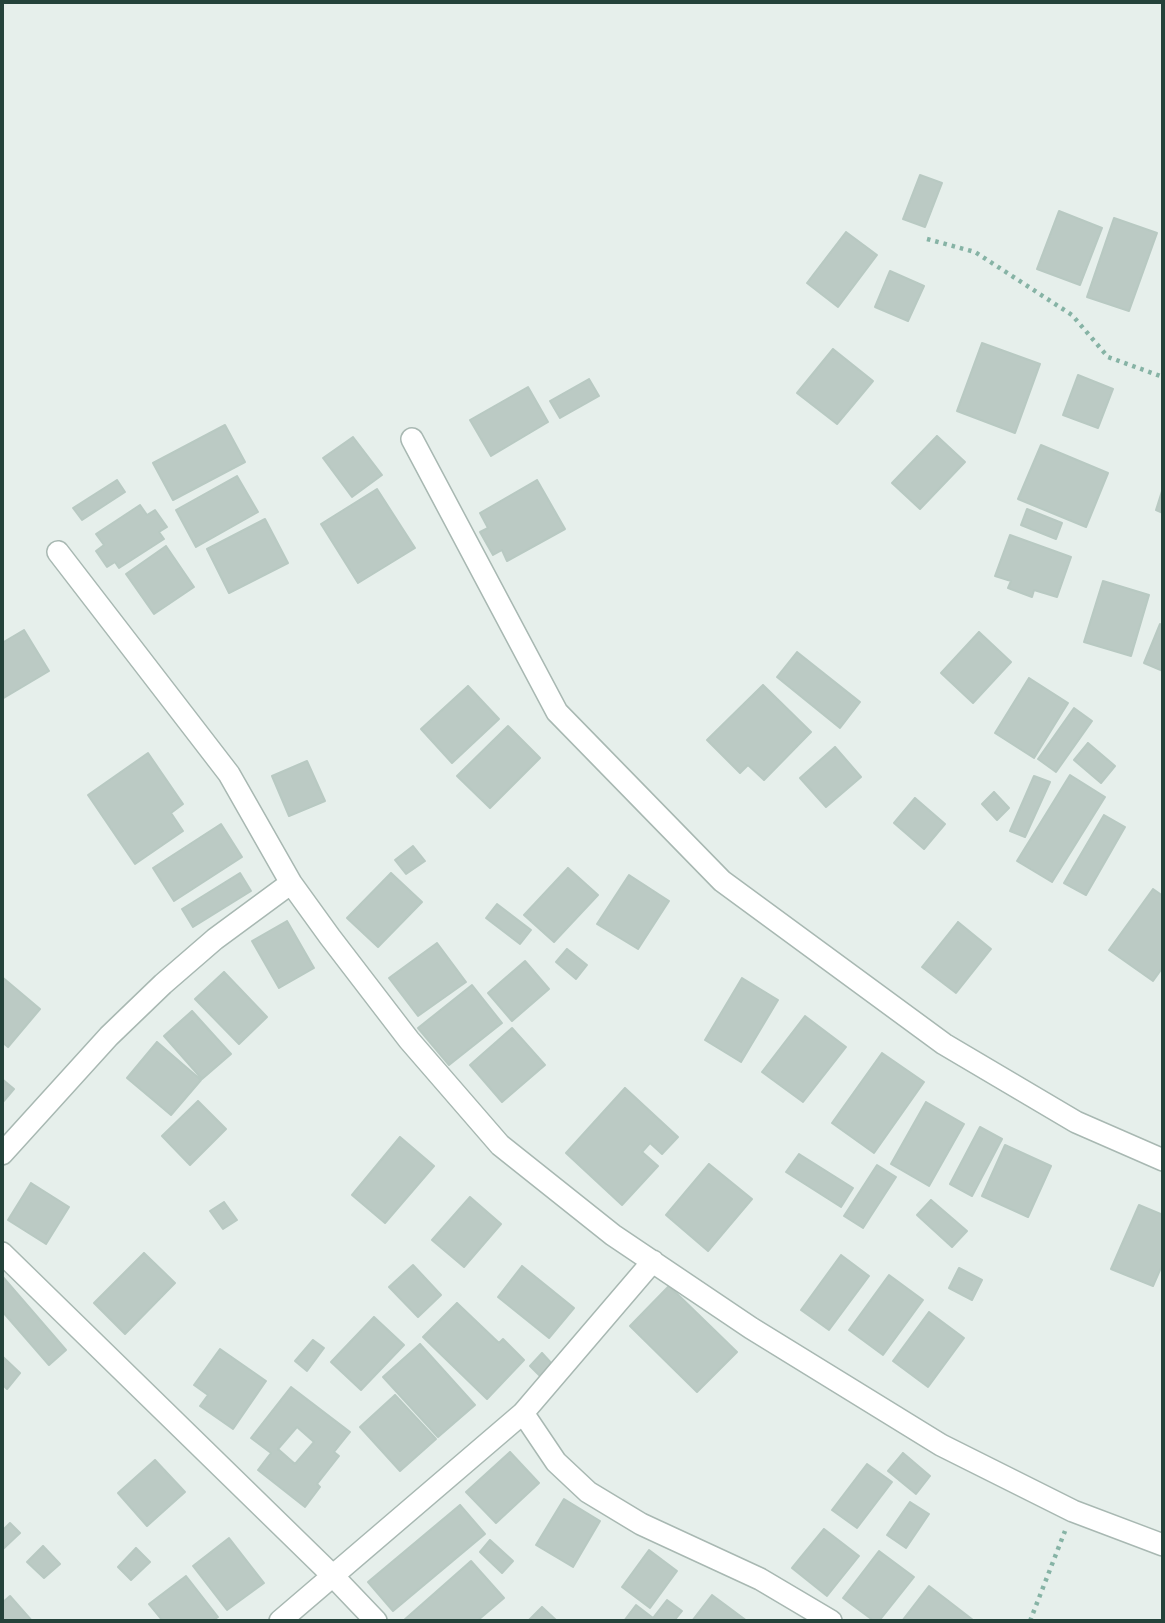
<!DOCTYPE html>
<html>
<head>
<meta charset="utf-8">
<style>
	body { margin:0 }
	#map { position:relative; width:1165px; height:1623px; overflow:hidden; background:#e6efeb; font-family:"Nunito Sans",sans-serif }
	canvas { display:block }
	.frame { position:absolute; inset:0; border:4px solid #24423a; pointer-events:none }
</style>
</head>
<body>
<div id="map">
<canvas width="1165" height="1623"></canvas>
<div class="frame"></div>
</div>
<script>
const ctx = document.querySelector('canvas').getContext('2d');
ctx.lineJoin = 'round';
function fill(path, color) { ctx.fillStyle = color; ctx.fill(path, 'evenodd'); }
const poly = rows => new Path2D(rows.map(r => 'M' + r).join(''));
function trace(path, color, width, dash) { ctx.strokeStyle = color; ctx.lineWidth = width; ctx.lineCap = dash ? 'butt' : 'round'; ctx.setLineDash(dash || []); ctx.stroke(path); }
const building = poly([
	[920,175,942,183,925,227,903,219,920,175],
	[1059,211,1102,228,1080,285,1037,269,1059,211],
	[1114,218,1157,233,1129,311,1087,297,1114,218],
	[846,232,877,255,838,307,807,283,846,232],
	[890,271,924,286,908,321,875,307,890,271],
	[982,343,1040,364,1015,433,957,411,982,343],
	[833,349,873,381,837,424,797,393,833,349],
	[1078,375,1113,389,1098,428,1063,415,1078,375],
	[589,379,599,396,560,418,550,401,589,379],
	[528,387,548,422,491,456,470,420,528,387],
	[225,425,245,462,173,500,153,463,225,425],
	[937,436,965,462,920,509,892,483,937,436],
	[353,437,382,475,352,497,323,458,353,437],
	[1041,445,1108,473,1086,527,1018,499,1041,445],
	[237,476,258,512,196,547,176,510,237,476],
	[117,480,125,492,82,520,73,508,117,480],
	[537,480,565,529,507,561,502,550,493,555,480,532,488,528,480,513,537,480],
	[1163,488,1163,513,1156,510,1163,488],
	[377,489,415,548,358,583,321,524,377,489],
	[140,505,147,515,155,510,167,527,159,532,164,539,119,568,115,562,107,567,96,551,104,545,96,534,140,505],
	[1027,509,1062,523,1056,539,1021,525,1027,509],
	[265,519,288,563,229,593,207,549,265,519],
	[1010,535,1071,557,1057,597,1034,590,1032,597,1008,588,1011,581,995,576,1010,535],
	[166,546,194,587,154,614,126,574,166,546],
	[1103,581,1149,595,1131,656,1084,642,1103,581],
	[1160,624,1163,626,1163,671,1144,663,1160,624],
	[24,630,49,671,2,699,2,643,24,630],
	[979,632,1011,662,973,703,941,673,979,632],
	[797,652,860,702,840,728,777,677,797,652],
	[1029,678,1068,703,1034,758,995,733,1029,678],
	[763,685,811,732,764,780,748,765,740,773,707,740,763,685],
	[468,686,499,719,452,763,421,729,468,686],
	[1074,708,1092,721,1056,772,1038,759,1074,708],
	[508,726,540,758,490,808,457,776,508,726],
	[1088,743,1115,766,1101,783,1074,760,1088,743],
	[835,747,861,777,826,807,800,778,835,747],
	[148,753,183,804,171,813,183,831,135,864,88,795,148,753],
	[307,761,325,801,289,816,272,776,307,761],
	[1070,775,1105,797,1052,882,1017,861,1070,775],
	[1034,776,1050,782,1025,837,1010,831,1034,776],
	[994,792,1009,808,997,820,982,804,994,792],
	[915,798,945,824,924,849,894,823,915,798],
	[1104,815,1125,827,1086,895,1064,883,1104,815],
	[221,824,242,857,174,901,153,868,221,824],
	[413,846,425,861,406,874,395,860,413,846],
	[568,868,598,895,554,942,524,915,568,868],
	[240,873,251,891,193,927,182,909,240,873],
	[391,873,422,902,378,947,347,918,391,873],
	[629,875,669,901,638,949,597,924,629,875],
	[1153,889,1163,896,1163,967,1153,981,1109,950,1153,889],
	[497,904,531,930,520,944,486,918,497,904],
	[287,921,314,968,279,988,252,941,287,921],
	[958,922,991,949,956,993,922,967,958,922],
	[437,943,466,982,418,1016,389,978,437,943],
	[567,949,587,965,576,979,556,962,567,949],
	[525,961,549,989,512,1021,488,993,525,961],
	[224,972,267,1017,239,1044,195,999,224,972],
	[2,977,40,1009,8,1047,2,1042,2,977],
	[742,978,778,1000,741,1062,705,1040,742,978],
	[472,985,502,1023,449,1065,418,1028,472,985],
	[192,1011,231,1054,202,1079,164,1036,192,1011],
	[805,1016,846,1047,803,1102,762,1072,805,1016],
	[512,1028,545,1065,502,1102,470,1065,512,1028],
	[157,1042,201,1080,171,1115,127,1078,157,1042],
	[882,1053,924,1082,874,1153,832,1123,882,1053],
	[2,1079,14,1089,2,1103,2,1079],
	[625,1088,678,1137,662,1154,650,1143,642,1152,658,1166,622,1205,566,1153,625,1088],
	[198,1101,226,1129,190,1165,162,1136,198,1101],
	[926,1102,964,1124,929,1186,891,1164,926,1102],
	[980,1127,1002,1139,972,1196,950,1184,980,1127],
	[400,1137,434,1166,385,1223,352,1195,400,1137],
	[1005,1145,1051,1166,1028,1217,982,1196,1005,1145],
	[799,1154,853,1188,841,1207,786,1172,799,1154],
	[709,1164,752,1199,708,1251,666,1215,709,1164],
	[877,1165,896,1177,863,1228,844,1216,877,1165],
	[31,1183,69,1207,46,1244,8,1220,31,1183],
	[470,1197,501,1224,464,1267,432,1240,470,1197],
	[931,1200,967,1231,952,1247,917,1215,931,1200],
	[224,1202,237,1220,223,1229,210,1211,224,1202],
	[1139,1205,1163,1215,1163,1263,1153,1286,1111,1269,1139,1205],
	[144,1253,175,1283,125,1334,94,1303,144,1253],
	[841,1255,869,1276,829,1330,801,1310,841,1255],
	[413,1265,441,1295,418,1317,389,1287,413,1265],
	[522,1266,574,1308,549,1338,498,1297,522,1266],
	[959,1268,982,1280,972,1300,949,1288,959,1268],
	[889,1275,923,1300,883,1355,849,1330,889,1275],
	[2,1276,66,1350,49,1365,2,1311,2,1276],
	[669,1286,737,1352,697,1392,630,1326,669,1286],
	[457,1303,499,1343,503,1339,524,1360,487,1399,423,1337,457,1303],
	[929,1312,964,1338,928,1387,893,1361,929,1312],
	[374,1317,404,1345,361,1390,331,1362,374,1317],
	[313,1340,324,1348,307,1371,295,1361,313,1340],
	[420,1344,475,1405,438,1437,383,1377,420,1344],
	[220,1349,266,1381,233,1429,200,1406,208,1395,194,1385,220,1349],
	[542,1353,553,1365,541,1377,530,1366,542,1353],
	[2,1356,20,1373,7,1389,2,1384,2,1356],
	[291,1387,350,1432,334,1452,339,1456,317,1484,320,1487,305,1507,258,1470,271,1453,251,1438,291,1387],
	[297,1427,314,1442,295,1464,278,1449,297,1427],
	[395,1395,436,1439,400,1471,360,1427,395,1395],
	[510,1452,539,1483,496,1523,466,1492,510,1452],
	[903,1453,930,1476,916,1494,888,1471,903,1453],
	[155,1460,185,1492,147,1526,118,1493,155,1460],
	[867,1464,892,1482,857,1528,832,1510,867,1464],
	[564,1499,600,1521,573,1567,536,1545,564,1499],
	[910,1502,929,1514,906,1548,887,1535,910,1502],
	[460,1505,485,1534,393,1611,368,1582,460,1505],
	[10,1523,20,1533,2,1550,2,1531,10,1523],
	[824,1529,859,1556,827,1596,792,1568,824,1529],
	[229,1538,264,1583,227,1610,193,1566,229,1538],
	[490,1540,513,1561,502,1573,480,1552,490,1540],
	[43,1546,60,1564,44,1578,27,1562,43,1546],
	[136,1548,150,1562,131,1580,118,1567,136,1548],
	[649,1550,677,1571,650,1608,622,1587,649,1550],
	[879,1551,914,1577,879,1621,874,1621,843,1598,879,1551],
	[471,1561,504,1598,477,1621,403,1621,471,1561],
	[186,1576,218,1617,212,1621,163,1621,149,1604,186,1576],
	[929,1586,973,1620,972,1621,902,1621,929,1586],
	[712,1595,747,1621,692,1621,712,1595],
	[10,1596,32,1621,2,1621,2,1603,10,1596],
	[667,1600,682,1611,674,1621,624,1621,636,1605,653,1618,667,1600],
	[542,1607,557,1621,528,1621,542,1607]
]);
fill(building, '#bbcac4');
trace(building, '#b8c9c2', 2);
const minor = poly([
	[412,439,557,712,722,881,944,1044,1076,1122,1163,1160],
	[58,552,229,774,291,883,330,937,409,1040,500,1145,613,1235,751,1328,941,1445,1073,1511,1163,1545],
	[2,1154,109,1036,163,984,215,939,291,883],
	[2,1253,333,1576,376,1621],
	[523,1413,556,1462,588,1492,641,1524,760,1579,831,1621],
	[280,1621,523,1413,653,1261]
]);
trace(minor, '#a8b8b2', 24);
trace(poly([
	[927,239,975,252,1072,315,1108,357,1163,377],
	[1030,1621,1065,1531]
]), '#86b3a5', 4.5, [3.5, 5]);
trace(minor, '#fff', 21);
</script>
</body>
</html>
